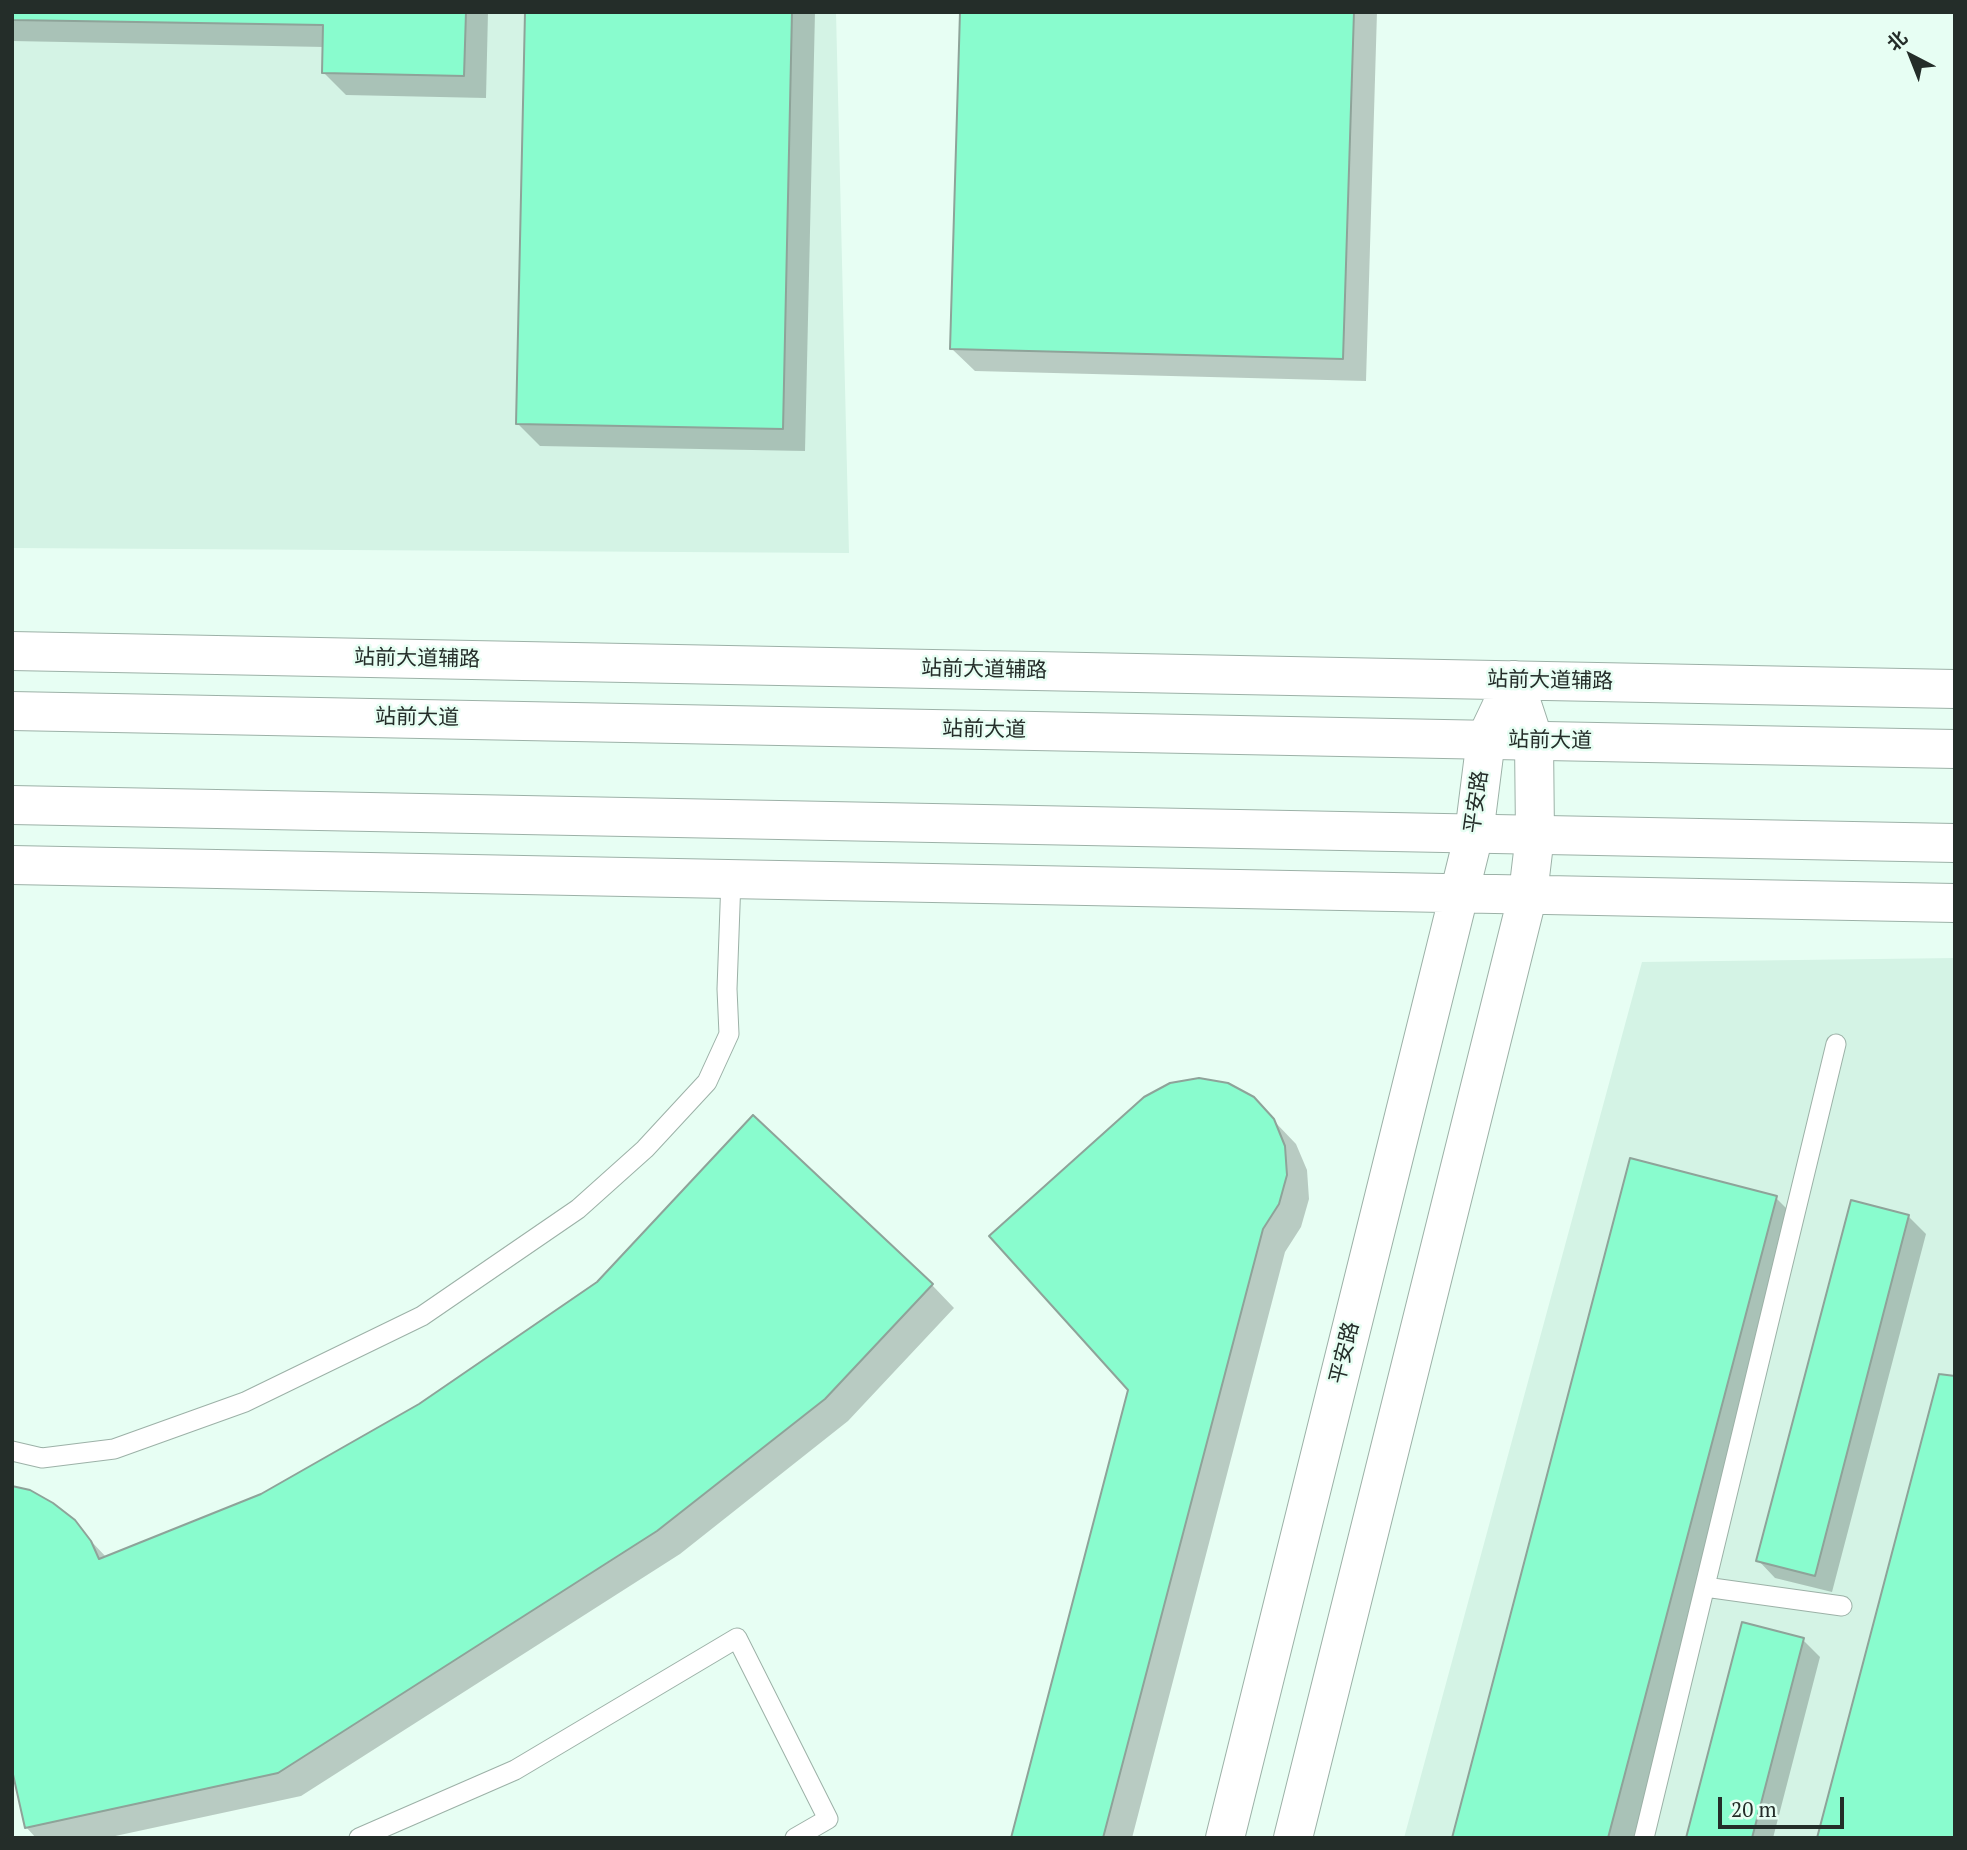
<!DOCTYPE html>
<html>
<head>
<meta charset="utf-8">
<style>
	body { margin:0 }
	#map { position:relative; width:1967px; height:1850px; overflow:hidden; background:#e7fef3; font-family:"PT Serif","Noto Sans SC",serif }
	canvas { display:block }
	.frame { position:absolute; inset:0; border:14px solid #242d29; pointer-events:none }
	.north { position:absolute; left:1876px; top:21px; width:70px; height:70px; -webkit-text-stroke:5px #e7fef3; paint-order:stroke; rotate:318deg; font-size:19px; font-weight:700; line-height:28px; text-align:center; color:#242d29 }
	.north::after { content:''; display:block; margin:auto; width:24px; height:32px; background:#242d29; clip-path:polygon(50% 0,100% 100%,50% 72%,0 100%) }
	.scale { position:absolute; left:1718px; top:1797px; width:126px; height:32px; box-sizing:border-box; border:4px solid #242d29; border-top:0; padding-left:9px; font-size:21px; line-height:24px; white-space:nowrap; color:#242d29; -webkit-text-stroke:5px #e7fef3; paint-order:stroke }
</style>
</head>
<body>
<div id="map">
<canvas width="1967" height="1850"></canvas>
<div class="frame"></div>
<div class="north">北</div>
<div class="scale">20 m</div>
</div>
<script>
const ctx = document.querySelector('canvas').getContext('2d');
ctx.lineJoin = 'round';
function fill(path, color) { ctx.fillStyle = color; ctx.fill(path, 'evenodd'); }
const poly = rows => new Path2D(rows.map(r => 'M' + r).join(''));
function trace(path, color, width, dash) { ctx.strokeStyle = color; ctx.lineWidth = width; ctx.lineCap = dash ? 'butt' : 'round'; ctx.setLineDash(dash || []); ctx.stroke(path); }
function write(font, color, halo, rows, align = 'center') {
  ctx.font = font + ' "PT Serif","Noto Sans SC",serif'; ctx.lineWidth = 5; ctx.setLineDash([]); ctx.textBaseline = 'middle'; ctx.strokeStyle = halo; ctx.fillStyle = color; for (const [text, x, y, turn = 0] of rows) {
    ctx.save(); ctx.translate(x, y); ctx.rotate((+turn || 0) * Math.PI / 180); ctx.textAlign = isNaN(turn) ? turn : align; if (halo) ctx.strokeText(text, 0, 0); ctx.fillText(text, 0, 0); ctx.restore();
  }
}
fill(poly([
	[12,12,836,12,849,553,12,548],
	[1955,958,1955,1838,1404,1838,1642,962]
]), '#d4f3e5');
fill(poly([
	[12,12,488,12,486,98,346,95,324,73,324,47,12,41],
	[527,12,815,12,805,451,540,446,517,423],
	[962,12,1377,12,1366,381,975,371,952,349],
	[1253,1099,1296,1144,1307,1170,1309,1199,1301,1227,1285,1252,1132,1838,1013,1838],
	[1776,1198,1798,1220,1636,1838,1454,1838],
	[1908,1216,1926,1234,1832,1592,1775,1578,1758,1560],
	[932,1285,954,1308,848,1421,680,1554,301,1796,106,1838,36,1838,26,1827,73,1522,107,1558],
	[1803,1640,1820,1657,1773,1838,1687,1838]
]), '#0003');
const building = poly([
	[12,12,466,12,464,76,322,73,323,25,12,20,12,12],
	[525,12,792,12,783,429,516,424,525,12],
	[960,12,1354,12,1343,359,950,349,960,12],
	[1199,1078,1228,1083,1254,1097,1274,1119,1285,1146,1287,1175,1279,1204,1263,1229,1103,1838,1011,1838,1128,1390,989,1236,1144,1097,1170,1083,1199,1078],
	[753,1115,933,1284,825,1399,657,1531,278,1773,25,1828,12,1770,12,1486,30,1490,53,1503,75,1520,91,1541,99,1559,261,1494,419,1404,597,1282,753,1115],
	[1630,1158,1777,1196,1608,1838,1452,1838,1630,1158],
	[1851,1200,1909,1215,1815,1576,1756,1561,1851,1200],
	[1939,1374,1955,1376,1955,1838,1817,1838,1939,1374],
	[1742,1622,1804,1638,1752,1838,1686,1838,1742,1622]
]);
fill(building, '#89fcce');
trace(building, '#8ea399', 2);
const lane = poly([
	[12,1451,42,1458,114,1449,245,1402,422,1316,578,1209,645,1149,707,1082,729,1034,727,989,731,879],
	[1705,1587,1842,1606],
	[359,1838,515,1770,737,1638,828,1819,795,1838],
	[1644,1838,1836,1044]
]);
const secondary = poly([
	[12,651,1955,689],
	[12,865,1955,903],
	[1225,1838,1474,834,1486,739,1514,680],
	[1293,1838,1528,894,1535,835,1534,741,1514,680]
]);
const highway = poly([
	[12,711,1955,749],
	[12,805,1955,843]
]);
trace(lane, '#9cb1a7', 21);
trace(secondary, '#9cb1a7', 40);
trace(highway, '#9cb1a7', 40);
trace(lane, '#fff', 19);
trace(secondary, '#fff', 38);
trace(highway, '#fff', 38);
write('21px', '#242d29', '#e7fef3', [
	["站前大道辅路",417,659,1],
	["站前大道辅路",984,670,1],
	["站前大道辅路",1550,681,1],
	["站前大道",417,718,1],
	["站前大道",984,730,1],
	["站前大道",1550,741,1],
	["平安路",1477,802,-82],
	["平安路",1345,1353,-76]
]);
</script>
</body>
</html>
